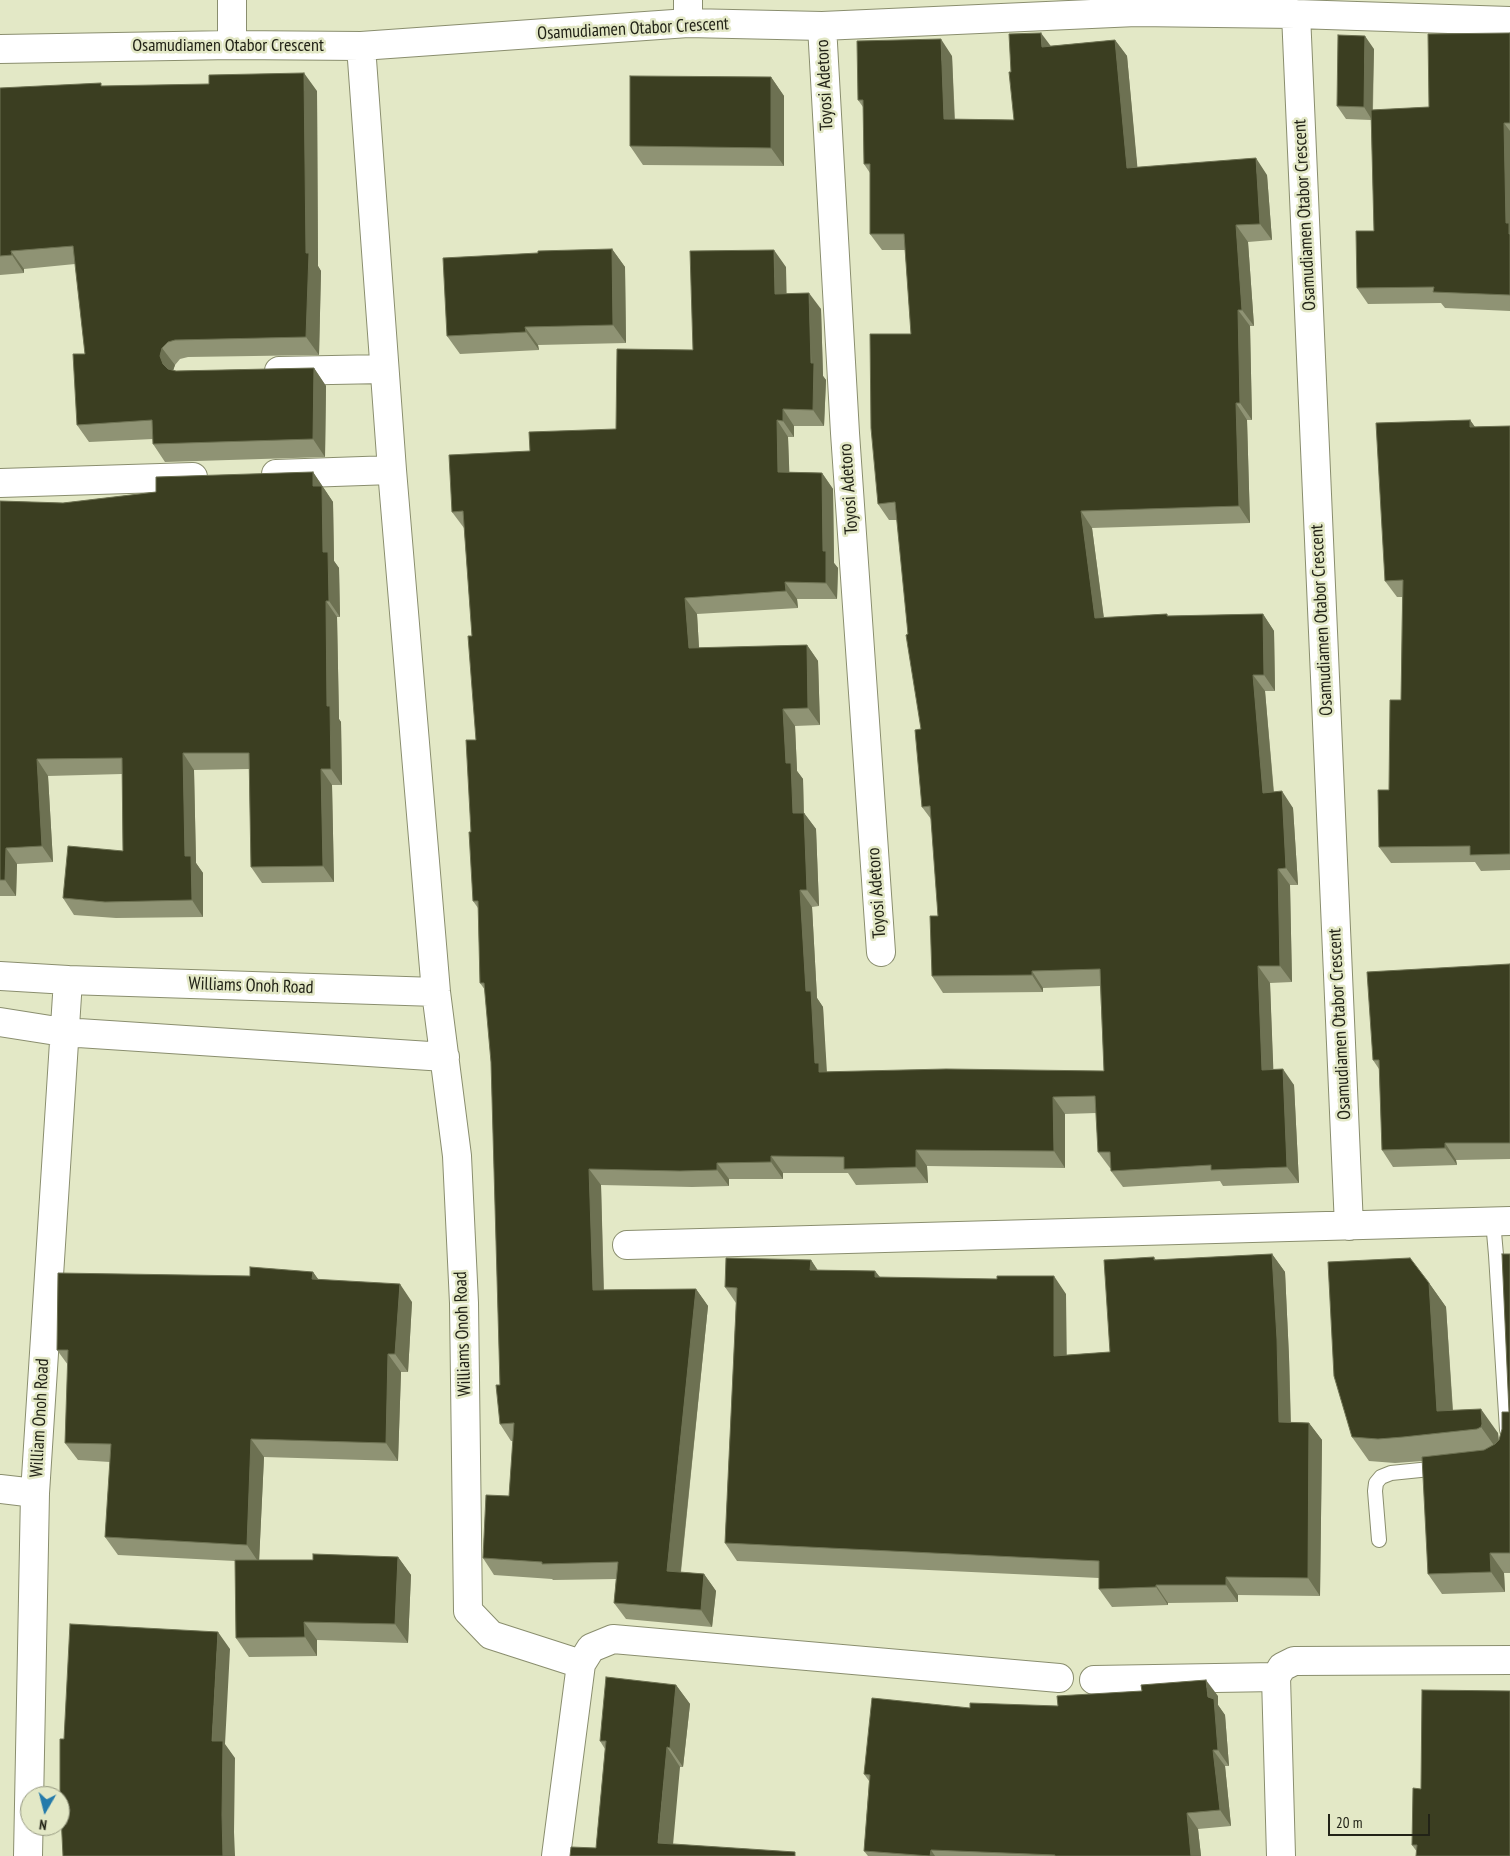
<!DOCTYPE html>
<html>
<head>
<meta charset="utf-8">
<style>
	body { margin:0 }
	#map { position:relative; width:1510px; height:1856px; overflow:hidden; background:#e3e8c6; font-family:"PT Sans Narrow",sans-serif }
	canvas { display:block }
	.north { position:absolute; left:20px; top:1786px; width:50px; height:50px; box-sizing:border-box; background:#e3e8c6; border:1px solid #969980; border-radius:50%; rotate:188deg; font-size:14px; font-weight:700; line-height:20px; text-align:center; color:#222317 }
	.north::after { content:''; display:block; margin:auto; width:18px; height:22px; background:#257bab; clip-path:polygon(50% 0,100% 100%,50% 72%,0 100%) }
	.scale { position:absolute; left:1328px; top:1814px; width:102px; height:22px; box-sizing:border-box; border:2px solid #222317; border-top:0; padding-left:6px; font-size:15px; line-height:18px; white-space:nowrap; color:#222317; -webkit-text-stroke:4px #e3e8c6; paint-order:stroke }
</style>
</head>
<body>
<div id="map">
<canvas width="1510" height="1856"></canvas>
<div class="north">N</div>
<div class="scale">20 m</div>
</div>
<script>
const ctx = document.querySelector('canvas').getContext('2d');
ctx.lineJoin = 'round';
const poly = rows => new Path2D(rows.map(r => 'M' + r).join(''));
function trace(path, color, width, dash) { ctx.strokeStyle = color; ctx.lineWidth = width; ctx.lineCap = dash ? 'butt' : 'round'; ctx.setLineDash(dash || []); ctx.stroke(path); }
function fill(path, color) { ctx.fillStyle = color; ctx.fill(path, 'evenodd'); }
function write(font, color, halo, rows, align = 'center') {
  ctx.font = font + ' "PT Sans Narrow",sans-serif'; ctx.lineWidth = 5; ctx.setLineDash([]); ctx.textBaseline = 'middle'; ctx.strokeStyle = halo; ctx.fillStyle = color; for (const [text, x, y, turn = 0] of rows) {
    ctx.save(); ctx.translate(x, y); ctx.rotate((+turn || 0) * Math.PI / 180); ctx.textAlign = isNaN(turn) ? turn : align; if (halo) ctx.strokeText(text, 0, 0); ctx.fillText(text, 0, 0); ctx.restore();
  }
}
const service = poly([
	[1493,1221,1496,1255,1507,1430],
	[1379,1540,1375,1491,1376,1483,1381,1477,1391,1473,1440,1468]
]);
const minor = poly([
	[232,0,232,45],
	[688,0,688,23],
	[1296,14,1349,1226],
	[822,26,845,433,881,952],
	[361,46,392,470,436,992,457,1156,464,1303,468,1611,491,1635,581,1664],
	[0,49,232,45,361,46,688,23,822,26,1136,12,1296,14,1510,21],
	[279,371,384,369],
	[276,474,392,470],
	[0,483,193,477],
	[0,976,68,980,436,992],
	[0,1022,63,1032,445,1057],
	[627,1245,1510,1221],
	[0,1489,35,1493],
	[1094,1680,1276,1677],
	[28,1856,35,1493,68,980],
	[556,1856,581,1664,591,1648,613,1639,1059,1678],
	[1281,1856,1276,1677,1282,1667,1294,1661,1510,1660]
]);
trace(service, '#8a8e6e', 16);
trace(minor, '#8a8e6e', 30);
trace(service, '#fff', 14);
trace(minor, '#fff', 28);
fill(poly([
	[1510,33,1510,311,1445,308,1441,303,1368,304,1357,288,1374,231,1371,120,1346,119,1337,106,1374,49,1373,110,1429,107],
	[1115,40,1127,56,1137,167,1267,175,1272,240,1248,242,1254,326,1250,326,1252,420,1247,420,1250,523,1092,528,1104,618,1167,614,1168,616,1263,614,1274,631,1275,691,1265,691,1274,792,1293,808,1298,885,1290,885,1292,982,1270,983,1273,1069,1294,1085,1299,1183,1223,1186,1220,1181,1123,1187,1111,1171,1111,1168,1110,1168,1098,1152,1096,1113,1065,1114,1065,1168,927,1166,928,1183,856,1185,848,1173,783,1173,783,1179,729,1179,729,1186,692,1187,601,1185,604,1290,696,1289,708,1306,681,1572,704,1574,716,1591,712,1627,626,1619,614,1603,616,1579,553,1580,552,1579,494,1575,483,1558,509,1496,513,1441,511,1441,500,1424,500,1385,491,1062,485,990,480,983,478,908,473,901,471,832,476,740,472,636,464,528,452,512,530,451,616,429,693,350,786,267,786,293,821,309,823,376,826,380,824,426,794,426,794,437,788,437,789,472,822,473,833,489,834,563,838,568,837,599,797,599,798,608,697,614,699,648,807,645,818,661,820,725,795,726,797,771,803,779,804,813,816,829,819,906,812,907,817,998,823,1007,826,1072,1104,1071,1100,986,1043,988,1043,992,943,993,932,976,938,916,931,819,922,807,921,729,908,634,897,520,889,520,878,504,911,334,905,250,882,250,870,234,870,173,864,164,863,107,858,100,952,56,955,119,1014,120,1011,72,1050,46],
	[771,77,784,96,784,166,643,165,630,146],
	[104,86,317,91,318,266,321,271,319,355,188,357,180,359,175,365,173,370,176,371,314,368,326,386,325,457,165,462,153,444,153,439,89,442,77,425,85,354,75,264,24,269,24,273,0,275,0,88],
	[612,249,625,267,626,343,538,345,539,350,460,354,447,336],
	[1470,420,1475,427,1510,426,1510,870,1481,871,1475,862,1391,863,1379,847,1389,790,1401,700,1402,597,1397,597,1385,581],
	[313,472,333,502,334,561,339,568,340,617,337,617,339,719,341,722,342,785,332,785,334,882,262,883,251,867,249,769,194,770,196,863,203,873,203,917,116,918,74,915,63,898,123,851,122,774,48,776,53,862,17,864,16,896,0,896,0,501,63,503,156,492],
	[1510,964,1510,1159,1456,1160,1457,1165,1393,1167,1382,1150,1379,1069,1373,1060],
	[1272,1254,1285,1272,1289,1357,1291,1422,1309,1423,1322,1440,1320,1596,1238,1595,1238,1602,1168,1603,1168,1605,1112,1607,1099,1589,1099,1578,737,1561,725,1543,736,1303,725,1287,811,1260,817,1270,875,1271,880,1277,1066,1294,1066,1355,1110,1352,1154,1257,1156,1260],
	[1510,1254,1510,1573,1504,1573,1505,1592,1442,1594,1428,1574,1423,1461,1395,1463,1369,1461,1352,1437,1429,1283,1446,1307,1453,1410,1498,1433,1499,1440,1509,1412],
	[313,1272,318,1279,412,1302,408,1372,401,1372,398,1461,264,1457,259,1560,313,1560,398,1557,411,1575,408,1643,317,1640,317,1656,249,1657,236,1638,235,1561,118,1555,105,1537,110,1462,78,1460,65,1443,68,1365,57,1350,250,1276],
	[676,1685,690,1704,683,1767,680,1767,596,1848,605,1749,600,1741],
	[1218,1696,1218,1705,1225,1715,1229,1766,1225,1766,1231,1826,1198,1829,1201,1856,868,1856,864,1851,869,1781,864,1774,970,1708,1058,1706],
	[1421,1789,1417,1852,1412,1845]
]), '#8f9374');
fill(poly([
	[1041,33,1053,49,1042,47],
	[1365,36,1374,49,1372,120,1364,107],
	[941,39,952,56,955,135,944,119],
	[1115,40,1127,56,1139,184,1127,168],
	[304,73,317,91,318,266,321,271,319,355,306,337],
	[771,77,784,96,784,166,771,148],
	[1504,123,1510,131,1510,235,1506,223],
	[1256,158,1267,175,1272,240,1260,224],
	[1236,225,1248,242,1254,326,1242,310],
	[612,249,625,267,626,343,613,325],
	[774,250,786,267,787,310,775,294],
	[11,251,24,269,24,273,12,255],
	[809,293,821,309,823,376,826,380,824,426,813,410],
	[1238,310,1250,326,1252,420,1240,403],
	[525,327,538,345,539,350,526,332],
	[162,348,175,365,172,374,163,364,160,356],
	[314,368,326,386,325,457,313,439],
	[1236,403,1247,420,1250,523,1239,506],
	[783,409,794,426,794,437,783,421],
	[777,420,788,437,790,489,778,472],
	[1470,420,1482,437,1470,427],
	[313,472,333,502,334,561,339,568,340,617,329,601,323,552,313,486],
	[822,473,833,489,834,563,838,568,837,599,826,583,823,551],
	[1081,511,1092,528,1106,635,1095,618],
	[785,582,797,599,798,608,786,591],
	[685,598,697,614,700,665,689,648],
	[326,601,337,617,339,719,341,722,342,785,331,769,327,706],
	[1263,614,1274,631,1275,691,1264,675],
	[807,645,818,661,820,725,808,708],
	[1253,675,1265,691,1275,809,1263,793],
	[783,709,795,726,797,771,803,779,804,830,793,813,786,763],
	[183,753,194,770,196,863,203,873,203,917,192,900,185,856],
	[37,759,48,776,53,862,42,846],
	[321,769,332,785,334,882,323,866],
	[1282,791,1293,808,1298,885,1286,868],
	[804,813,816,829,819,906,807,890],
	[6,848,17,864,16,896,5,880],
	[1278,869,1290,885,1292,982,1280,966],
	[800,890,812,907,817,998,823,1007,827,1073,819,1072,815,1063,806,991],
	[1258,966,1270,983,1274,1086,1262,1070],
	[1032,971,1043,988,1043,992,1032,975],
	[1283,1069,1294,1085,1299,1183,1287,1167],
	[1053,1097,1065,1114,1065,1168,1054,1151],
	[1445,1143,1456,1160,1457,1165,1445,1148],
	[916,1150,927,1166,928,1183,916,1167],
	[771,1156,783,1173,783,1179,771,1162],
	[717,1163,729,1179,729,1186,717,1170],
	[589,1169,601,1185,604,1307,593,1290],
	[1272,1254,1285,1272,1289,1357,1291,1440,1279,1422],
	[811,1260,823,1278,810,1270],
	[875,1271,888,1288,875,1277],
	[313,1272,325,1289,312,1279],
	[1054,1276,1066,1294,1067,1374,1054,1356],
	[1429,1283,1446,1307,1454,1432,1437,1411],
	[400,1284,412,1302,408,1372,395,1354],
	[696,1289,708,1306,679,1587,667,1571],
	[388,1354,401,1372,398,1461,386,1443],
	[1481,1409,1498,1433,1499,1448,1498,1451,1481,1427],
	[1309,1423,1322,1440,1320,1596,1308,1578],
	[251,1439,264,1457,259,1563,247,1545],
	[1490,1553,1504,1573,1505,1592,1491,1572],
	[398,1557,411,1575,408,1643,395,1624],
	[704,1574,716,1591,712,1627,701,1610],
	[1226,1577,1238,1595,1238,1602,1226,1585],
	[1156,1585,1168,1603,1168,1605,1156,1587],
	[304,1622,317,1640,317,1656,305,1637],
	[218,1632,230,1649,225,1744,235,1758,234,1832,235,1856,223,1856,212,1741],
	[1206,1680,1218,1696,1218,1705,1225,1715,1229,1766,1218,1750,1208,1697],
	[676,1685,690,1704,683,1767,670,1748],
	[667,1747,680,1767,672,1856,658,1843],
	[1213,1750,1225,1766,1231,1826,1220,1810],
	[1187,1813,1198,1829,1201,1856,1191,1856],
	[931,1850,935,1856,930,1856]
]), '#6d7152');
const building = poly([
	[1041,33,1042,47,1115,40,1127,168,1256,158,1260,224,1236,225,1242,310,1238,310,1240,403,1236,403,1239,506,1081,511,1095,618,1167,614,1167,616,1263,614,1264,675,1253,675,1263,793,1282,791,1286,868,1278,869,1280,966,1258,966,1262,1070,1283,1069,1287,1167,1211,1170,1211,1165,1111,1171,1110,1152,1098,1152,1095,1096,1053,1097,1054,1151,916,1150,916,1167,844,1169,844,1157,771,1156,771,1162,717,1163,717,1170,680,1171,589,1169,593,1290,696,1289,667,1571,704,1574,701,1610,614,1603,618,1562,542,1564,542,1562,483,1558,486,1495,509,1496,514,1423,500,1424,496,1385,500,1385,491,1062,484,983,480,983,478,901,473,901,469,832,471,832,466,740,476,740,468,636,472,636,463,511,452,512,449,455,530,451,529,432,616,429,617,349,693,350,690,251,774,250,775,294,809,293,811,363,814,363,813,410,783,409,783,421,777,420,778,472,822,473,823,551,826,551,826,583,785,582,786,591,685,598,689,648,807,645,808,708,783,709,786,763,791,763,793,813,804,813,807,890,800,890,806,991,811,991,815,1063,819,1063,819,1072,946,1069,1104,1071,1100,969,1032,971,1032,975,932,976,930,916,938,916,930,806,922,807,915,730,921,729,906,635,908,634,895,502,878,504,871,428,870,334,911,334,904,234,870,234,870,164,864,164,863,100,858,100,857,41,941,39,944,119,1014,120,1009,72,1011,72,1009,34,1041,33],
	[1510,33,1510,123,1504,123,1506,223,1509,223,1509,234,1510,234,1510,295,1433,292,1434,287,1357,288,1356,231,1374,231,1371,110,1429,107,1428,34,1510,33],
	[1338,35,1365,36,1364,107,1337,106,1338,35],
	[304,73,306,253,309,253,306,337,175,340,168,342,162,348,160,356,163,364,168,369,176,371,314,368,313,439,153,444,152,420,77,425,73,354,85,354,73,246,11,251,12,255,0,256,0,88,101,83,101,86,209,84,209,75,304,73],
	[630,76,771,77,771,148,630,146,630,76],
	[612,249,613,325,525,327,526,332,447,336,443,258,538,253,538,251,612,249],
	[1470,420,1470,427,1510,426,1510,854,1470,855,1470,846,1379,847,1378,790,1389,790,1390,700,1401,700,1403,580,1385,581,1376,423,1470,420],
	[313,472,313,486,322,486,323,552,328,552,329,601,326,601,327,706,330,706,331,769,321,769,323,866,251,867,249,753,183,753,185,856,191,856,192,900,105,902,63,898,68,846,123,851,122,758,37,759,42,846,6,848,5,880,0,880,0,501,63,503,156,492,156,477,313,472],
	[1510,964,1510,1143,1445,1143,1445,1148,1382,1150,1379,1060,1373,1060,1367,972,1510,964],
	[1272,1254,1277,1339,1279,1422,1309,1423,1308,1578,1226,1577,1226,1585,1156,1585,1156,1587,1099,1589,1099,1561,725,1543,737,1288,725,1287,726,1258,811,1260,810,1270,875,1271,875,1277,997,1279,997,1276,1054,1276,1054,1356,1110,1352,1104,1260,1154,1257,1154,1260,1272,1254],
	[1502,1254,1510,1254,1510,1553,1490,1553,1491,1572,1428,1574,1422,1457,1484,1450,1495,1444,1499,1440,1502,1429,1502,1412,1509,1412,1502,1254],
	[1410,1258,1429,1283,1437,1411,1481,1409,1482,1424,1481,1427,1477,1429,1403,1437,1378,1439,1352,1437,1334,1376,1328,1262,1410,1258],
	[250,1267,313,1272,312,1279,400,1284,395,1354,388,1354,386,1443,251,1439,247,1545,105,1537,111,1444,65,1443,68,1350,57,1350,58,1273,250,1276,250,1267],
	[313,1554,398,1557,395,1624,304,1622,305,1637,236,1638,235,1560,313,1560,313,1554],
	[70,1624,218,1632,212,1741,223,1741,222,1815,223,1856,63,1856,60,1796,60,1739,64,1739,70,1624],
	[606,1677,676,1685,670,1748,667,1747,658,1843,795,1852,795,1856,570,1856,571,1847,596,1848,606,1741,600,1741,606,1677],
	[1206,1680,1208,1697,1214,1699,1218,1750,1213,1750,1220,1810,1187,1813,1191,1856,1055,1856,1055,1855,931,1850,930,1856,864,1851,870,1775,864,1774,872,1698,970,1708,970,1703,1058,1706,1057,1696,1142,1691,1141,1685,1206,1680],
	[1422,1690,1510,1691,1510,1856,1416,1856,1417,1845,1412,1845,1413,1788,1421,1789,1422,1690]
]);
fill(building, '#3b3e21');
trace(building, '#6d7152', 1);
write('18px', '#222317', '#e3e8c6', [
	["Osamudiamen Otabor Crescent",633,29,-3],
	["Osamudiamen Otabor Crescent",228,46],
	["Toyosi Adetoro",825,85,-93],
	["Osamudiamen Otabor Crescent",1305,215,-93],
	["Toyosi Adetoro",849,489,-94],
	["Osamudiamen Otabor Crescent",1322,620,-93],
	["Toyosi Adetoro",877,893,-94],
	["Williams Onoh Road",251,986,2],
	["Osamudiamen Otabor Crescent",1340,1024,-93],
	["Williams Onoh Road",463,1334,-92],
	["William Onoh Road",40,1418,-87]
]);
</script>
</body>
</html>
